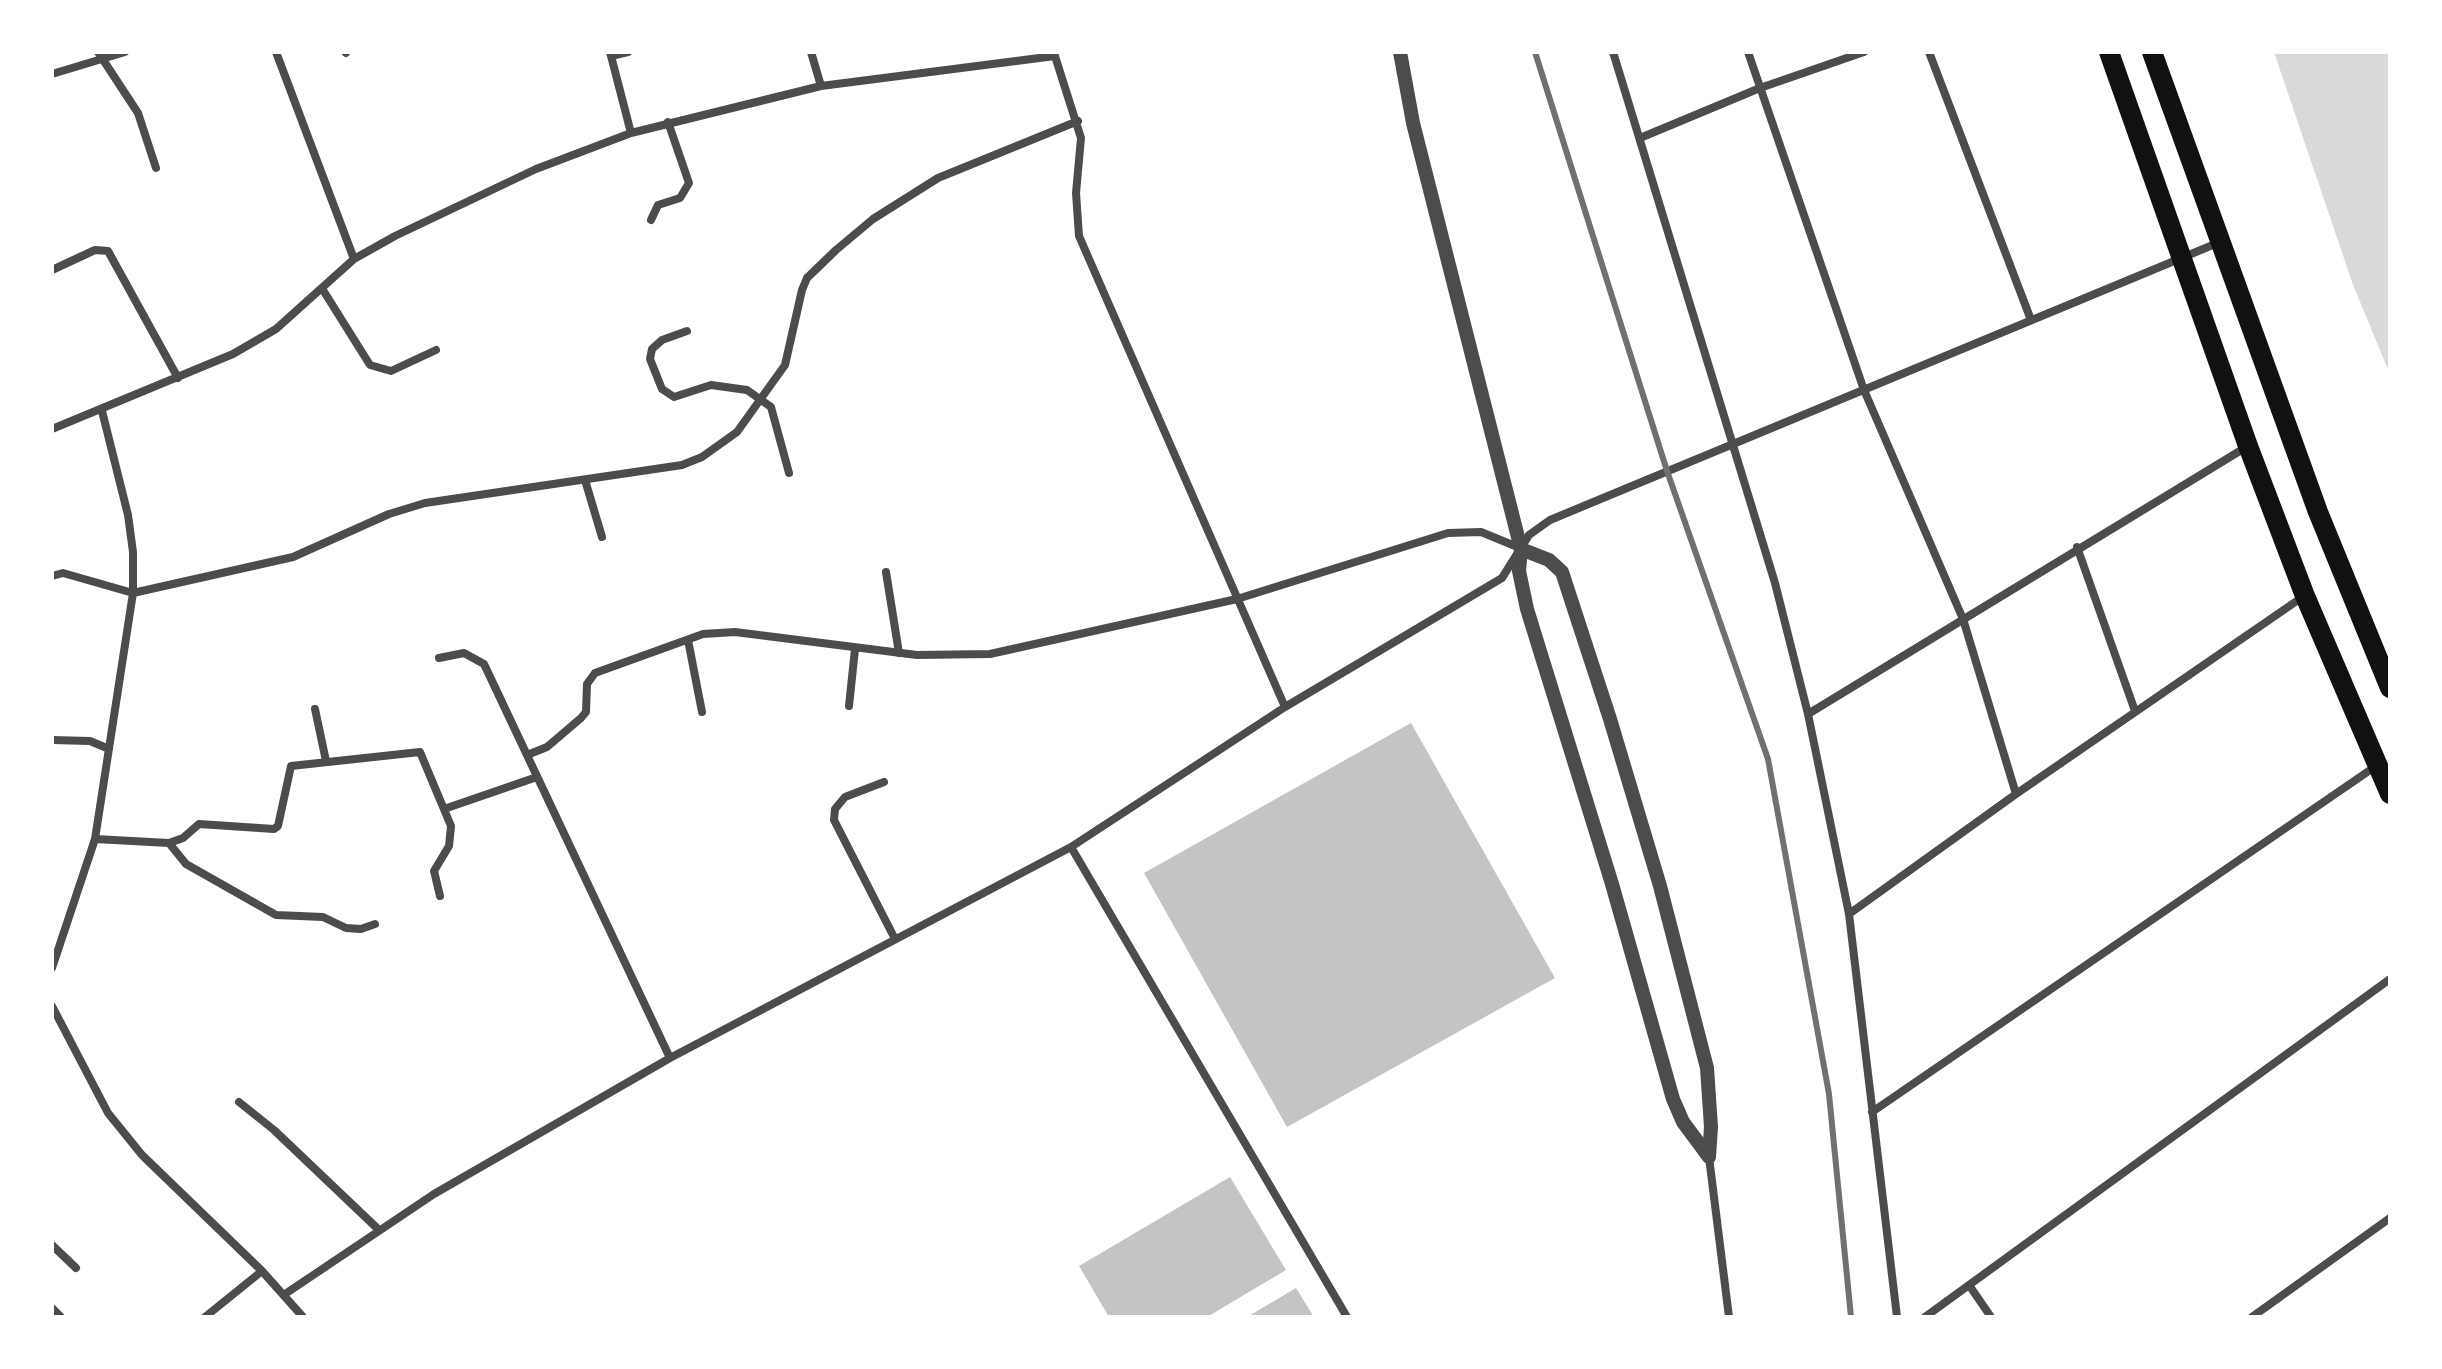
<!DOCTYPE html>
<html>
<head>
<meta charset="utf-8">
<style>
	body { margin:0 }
	#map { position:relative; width:2442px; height:1369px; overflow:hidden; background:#fff; font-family:"Space Grotesk",sans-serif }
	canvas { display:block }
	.frame { position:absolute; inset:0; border:54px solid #fff; pointer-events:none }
</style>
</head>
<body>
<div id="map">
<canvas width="2442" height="1369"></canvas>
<div class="frame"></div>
</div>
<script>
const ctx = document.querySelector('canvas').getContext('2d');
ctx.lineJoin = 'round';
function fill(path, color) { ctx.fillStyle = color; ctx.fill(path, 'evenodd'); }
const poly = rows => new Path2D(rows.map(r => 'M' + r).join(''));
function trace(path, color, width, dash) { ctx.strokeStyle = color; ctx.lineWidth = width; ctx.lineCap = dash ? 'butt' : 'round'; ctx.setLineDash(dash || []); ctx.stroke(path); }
fill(poly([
	[2274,52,2390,52,2390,374,2353,285]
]), '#d9d9d9');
fill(poly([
	[1411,723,1555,978,1287,1127,1144,873],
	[1230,1177,1286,1270,1207,1317,1109,1317,1079,1266],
	[1296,1288,1314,1317,1247,1317]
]), '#c4c4c4');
trace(poly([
	[98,52,138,113,156,168],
	[276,52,354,259],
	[345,52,346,53],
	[610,52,631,133],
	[811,52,821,86],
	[1613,52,1775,583,1808,714,1849,914,1897,1317],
	[1748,52,1864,390,1963,619,2016,794],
	[1929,52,2031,320],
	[1054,53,1081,138,1076,193,1079,236,1285,707],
	[611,56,628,52],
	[52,74,125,52],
	[1640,138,1760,88,1864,52],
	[651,220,658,205,680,198,689,183,668,122],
	[52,270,95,250,108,251,178,378],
	[323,290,370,365,391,371,436,350],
	[687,331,662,340,652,349,650,359,662,389,674,397,711,385,747,390,771,407,789,473],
	[52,429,233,354,276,329,354,259,395,236,536,169,631,133,821,86,1055,56],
	[585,480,602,537],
	[2077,547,2135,711],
	[886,572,899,653],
	[52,576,63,573,133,593,293,557,389,514,425,503,682,465,702,457,737,432,785,365,802,290,807,278,836,250,873,219,938,178,1078,121],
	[688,640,702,712],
	[439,658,464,653,484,664,670,1058],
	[849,706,855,649],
	[315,709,326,761],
	[1808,714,2248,446],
	[52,740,90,741,109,749],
	[527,755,547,747,581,718,586,712,587,684,595,673,703,634,735,632,917,655,990,654,1237,599,1448,533,1481,532,1520,548],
	[884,782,845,797,835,809,834,820,895,939],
	[444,809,537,777],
	[95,839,169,843,183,838,199,824,274,829,278,826,291,766,420,752,451,826,449,846,434,871,440,896],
	[169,843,186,864,276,915,323,917,346,928,361,929,375,924],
	[1071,847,1347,1317],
	[1849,914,2016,794,2304,596],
	[52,968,95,839,133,593,133,552,128,515,102,411],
	[52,1006,108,1113,142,1155,262,1271,303,1317],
	[239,1102,274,1130,379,1230],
	[1872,1112,2376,766],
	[1709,1157,1729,1317],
	[52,1245,76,1268],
	[1969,1285,1991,1317],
	[285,1294,434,1194,670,1058,1071,847,1285,707,1502,578,1529,535,1550,520,2220,242],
	[52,1308,61,1317],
	[205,1317,262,1271],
	[1925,1317,2390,979],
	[2252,1317,2390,1218]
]), '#4c4c4c', 8);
trace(poly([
	[1400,52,1413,123,1521,549,1519,571,1527,609,1612,884,1673,1099,1683,1122,1709,1157],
	[1521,549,1549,560,1562,572,1610,719,1660,886,1707,1068,1711,1127,1709,1157]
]), '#4c4c4c', 14);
trace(poly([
	[2109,52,2248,446,2305,596,2390,794],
	[2152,52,2318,512,2390,688]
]), '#111', 20);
trace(poly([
	[1535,52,1667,471,1768,759,1829,1094,1851,1317]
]), '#707070', 6);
</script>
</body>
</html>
